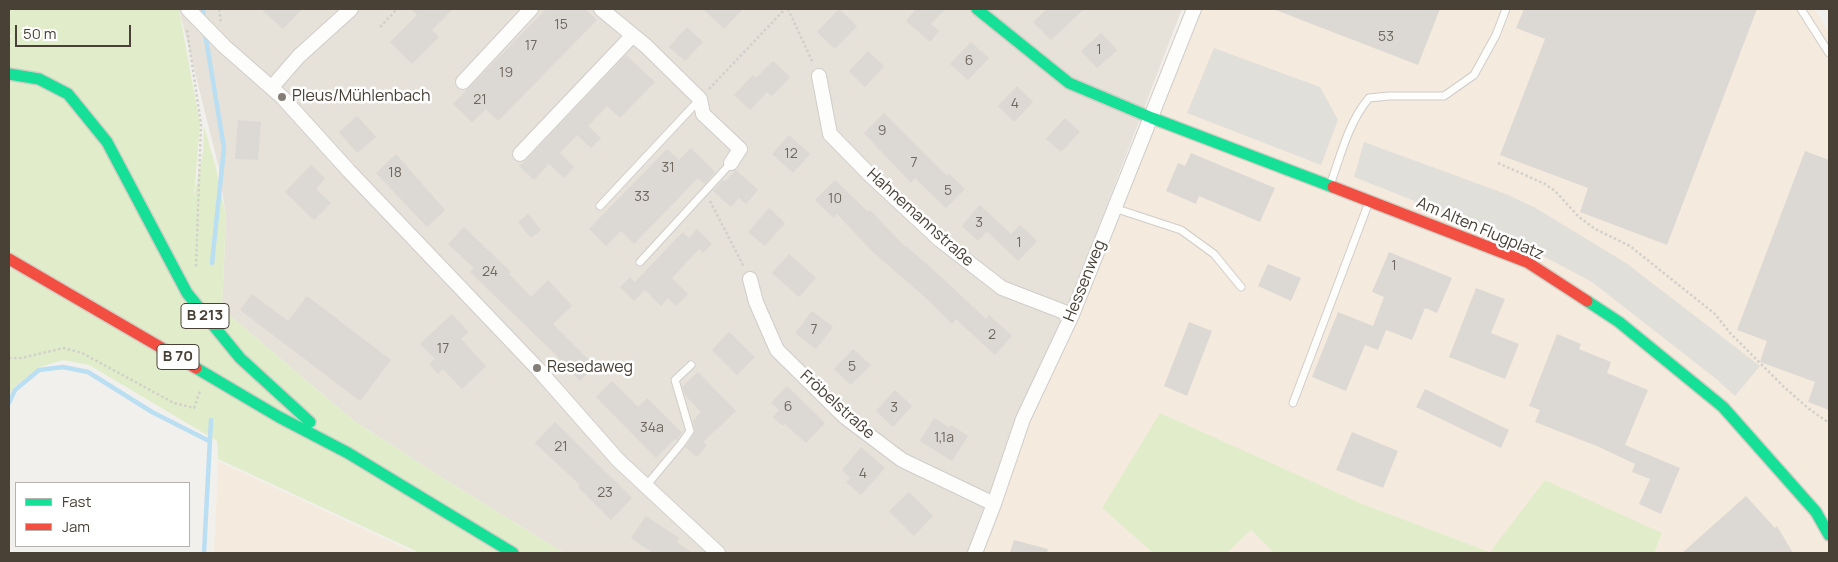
<!DOCTYPE html>
<meta charset="utf-8">
<style>
body{margin:0}
#map{position:relative;width:1838px;height:562px;overflow:hidden;background:#f2f0ec;font-family:Manrope,sans-serif}
canvas{display:block}
.frame{position:absolute;inset:0;border:10px solid #494136;pointer-events:none}
.legend{position:absolute;left:15px;top:482px;width:175px;height:65px;box-sizing:border-box;background:#fff;border:1px solid #b6b3af;margin:0;padding:6px 9px;list-style:none;font-size:15px;color:#494136}
.legend li{display:flex;align-items:center;gap:10px;height:25px}
.legend b{width:25px;border:1px solid #b6b3af}
.scale{position:absolute;left:15px;top:25px;width:116px;height:22px;box-sizing:border-box;border:2px solid #494136;border-top:0;padding-left:6px;font-size:15px;line-height:18px;white-space:nowrap;color:#494136;-webkit-text-stroke:4px #fff;paint-order:stroke}
</style>
<div id="map">
<canvas width="1838" height="562"></canvas>
<div class="frame"></div>
<ul class="legend">
<li><b style="height:6px;background:#16e098"></b>Fast</li>
<li><b style="height:6px;background:#f24e42"></b>Jam</li>
</ul>
<div class="scale">50 m</div>
</div>
<script>
const c = document.querySelector('canvas').getContext('2d');
c.lineJoin = 'round';
function paint(path, color) { c.fillStyle = color; c.fill(path, 'evenodd'); }
function trace(path, color, width, dash) { c.strokeStyle = color; c.lineWidth = width; c.lineCap = dash ? 'butt' : 'round'; c.setLineDash(dash || []); c.stroke(path); }
function write(font, color, halo, rows, align = 'center') {
  c.font = font + ' Manrope,sans-serif'; c.lineWidth = 5; c.setLineDash([]); c.textBaseline = 'middle'; c.strokeStyle = halo; c.fillStyle = color; for (const [text, x, y, turn = 0] of rows) {
    c.save(); c.translate(x, y); c.rotate((+turn || 0) * Math.PI / 180); c.textAlign = isNaN(turn) ? turn : align; if (halo) c.strokeText(text, 0, 0); c.fillText(text, 0, 0); c.restore();
  }
}
paint(new Path2D(`
 M179,9H1182L1097,231L969,553H564L449,482L354,421L222,309L226,217L219,168Z`), '#e6e1d9');
paint(new Path2D(`
 M1185,9H1814L1829,31V553H1654L1662,533L1490,552L1360,503L1102,508L1153,553H970L1099,232L1143,113Z
 M218,461L415,553H214Z
 M1251,530L1274,553H1227Z`), '#f5eade');
paint(new Path2D(`
 M9,9H179L200,124L194,197L203,151L204,126L216,168L226,217L222,309L354,421L449,482L564,553H420L218,459L217,441L89,365L63,360L40,367L13,388L9,396V39L13,35L41,45L13,35H9Z
 M1160,413L1360,503L1490,552L1545,480L1662,533L1654,553H1274L1251,530L1227,553H1153L1102,508Z`), '#e1edca');
paint(new Path2D(`
 M1214,48L1320,87L1338,120L1321,165L1187,113Z
 M1364,142L1506,194L1534,207L1626,263L1760,366L1735,396L1715,378L1592,282L1513,240L1354,177Z`), '#e1dfda');
trace(new Path2D(`
 M203,9L204,20
 M205,33L224,148L212,263
 M9,403L15,390L39,370L63,367L88,372L152,412L209,441
 M204,553L211,420`), '#badef2', 4.5);
paint(new Path2D(`
 M261,9H302L283,29Z
 M411,9H453L432,30L439,37L412,64L390,42L417,15Z
 M546,9H585L597,20L498,121L486,109L472,122L453,104Z
 M703,9H743L724,29Z
 M839,9L857,26L835,49L817,32Z
 M916,9H945L931,24L939,31L930,42L906,21Z
 M1047,9H1084L1051,40L1033,22Z
 M1273,9H1440L1418,65Z
 M1524,9H1757L1667,245L1580,212L1588,188L1500,155L1545,39L1516,28Z
 M687,27L703,42L685,61L669,47Z
 M1101,33L1117,50L1097,68L1081,51Z
 M971,42L989,58L968,80L950,64Z
 M868,51L884,66L865,87L849,71Z
 M626,55L655,82L620,118L607,106L588,126L601,138L591,148L577,135L560,153L574,167L564,178L549,164L534,180L519,166L526,160Z
 M773,61L790,77L772,96L767,92L750,110L734,95L753,75L756,78Z
 M1017,86L1033,102L1014,122L998,106Z
 M884,113L947,176L949,174L965,189L946,208L915,178L911,183L864,133Z
 M357,116L376,137L357,153L339,132Z
 M1065,118L1080,132L1061,152L1046,139Z
 M238,120L261,122L258,160L235,159Z
 M789,135L810,154L793,173L772,154Z
 M691,148L715,172L705,184L698,178L634,244L621,231L606,246L589,229L667,149L679,160Z
 M1805,151L1829,160V410L1808,402L1815,382L1760,362L1767,341L1737,330Z
 M1191,153L1275,188L1260,222L1199,196L1196,204L1166,191L1178,163L1185,166Z
 M396,154L445,210L427,227L376,173Z
 M311,165L325,178L316,189L331,203L314,220L285,192Z
 M736,170L758,190L746,204L739,198L731,207L713,191L723,180L725,181Z
 M835,180L868,212L870,210L905,247L906,246L941,277L986,319L989,315L1012,336L995,355L956,319L952,324L927,299L874,253L837,214L834,218L815,200Z
 M980,205L1011,234L1020,225L1037,241L1018,261L987,231L978,241L962,226Z
 M769,208L785,223L765,246L748,232Z
 M528,214L541,230L531,238L518,222Z
 M464,227L511,272L509,274L531,297L548,280L572,306L553,324L595,366L580,381L551,350L470,272L474,268L448,244Z
 M697,229L712,244L703,253L699,249L672,278L688,294L676,306L668,298L661,306L645,290L634,301L620,287L630,277L635,282L683,232L689,238Z
 M1389,252L1452,278L1437,313L1425,308L1412,340L1386,330L1378,350L1365,345L1346,391L1312,377L1338,312L1373,326L1384,297L1372,292Z
 M789,254L816,278L799,297L772,273Z
 M1268,264L1301,278L1291,301L1258,286Z
 M1476,288L1505,299L1491,333L1519,344L1505,379L1449,357Z
 M252,294L288,321L307,296L391,360L360,401L240,310Z
 M812,311L833,327L816,349L795,333Z
 M452,314L468,332L461,339L486,366L462,389L443,369L438,374L429,364L435,359L420,344Z
 M1189,322L1212,331L1187,396L1164,386Z
 M729,332L755,357L737,375L712,350Z
 M1557,334L1581,344L1579,349L1611,362L1607,373L1648,390L1625,445L1680,468L1661,514L1639,504L1650,479L1632,472L1635,464L1599,447L1535,422L1540,410L1529,406Z
 M853,349L871,365L851,385L834,369Z
 M698,372L736,411L703,442L707,445L697,457L685,447L695,432L693,421L701,412L685,395L682,387Z
 M612,381L638,407L647,398L681,432L684,429L677,440L675,439L656,458L596,397Z
 M787,386L825,423L806,443L785,424L783,426L773,417L779,410L771,403Z
 M1425,389L1509,430L1501,448L1416,407Z
 M895,390L912,406L893,427L876,411Z
 M934,418L950,428L951,425L968,436L952,461L920,441Z
 M555,422L632,498L611,520L578,487L580,485L535,443Z
 M1352,432L1398,451L1383,488L1336,470Z
 M861,447L885,468L861,495L846,482L850,478L842,470Z
 M909,492L933,516L914,536L889,511Z
 M1746,496L1775,528L1777,526L1793,553H1682Z
 M646,516L679,538L677,542L692,553H653L631,538Z
 M1014,540L1048,549L1047,553H1010Z`), '#dcd9d4');
const lane = new Path2D(`
 M1801,9L1829,53
 M1330,185C1341,155 1348,123 1369,98L1389,96H1444L1474,75L1496,35L1506,9
 M600,206L700,99
 M1114,208L1181,230L1214,254L1241,287
 M640,262L731,163
 M1293,403L1369,202
 M646,486L681,444L690,431L675,380L691,365`);
const street = new Path2D(`
 M188,9L224,46L282,97L349,171L537,368L618,460L718,553
 M601,9L646,46L700,99L703,114L740,149L731,163
 M819,76L830,134L869,174L940,240L1002,288L1072,315
 M463,82L531,9
 M272,87L299,56L351,9
 M520,154L633,35
 M750,279L756,302L777,350L845,417L902,460L994,504
 M975,553L994,504L1023,419L1072,315L1194,9`);
const fast = new Path2D(`
 M977,9L1069,83L1152,118L1333,187
 M9,74L39,79L68,94L107,142L187,293L240,358L310,422
 M1587,301L1619,322L1723,407L1816,512L1829,535
 M196,368L279,417L348,453L513,553`);
const jam = new Path2D(`
 M1333,187L1527,262L1587,301
 M9,259L196,368`);
trace(lane, '#d0cdc9', 9);
trace(street, '#d0cdc9', 16);
trace(fast, '#d2cdc2', 14);
trace(jam, '#d2cdc2', 14);
trace(new Path2D(`
 M219,9L221,22
 M788,9L813,63
 M380,27L397,9
 M187,30L201,124L196,267
 M709,89L785,9
 M1498,163L1545,184L1555,191L1579,217L1595,229L1630,246L1715,314L1730,333L1784,387L1808,408L1829,423
 M710,201L744,267
 M9,358H21L64,348L82,353L174,403L194,408L200,391`), '#d2d0ca', 2.5, [2.5, 2.5]);
trace(lane, '#fdfdfc', 7);
trace(street, '#fdfdfc', 14);
trace(fast, '#16e098', 11);
trace(jam, '#f24e42', 11);
for (const [x, y, r, color] of [
 [282,97,5,"#847e76"],
 [537,368,5,"#847e76"]
]) { const dot = new Path2D(); dot.arc(x, y, r, 0, 2 * Math.PI); c.fillStyle = color; c.fill(dot); trace(dot, '#fff', 2); }
write('14px', '#6e685e', null, [
 ["15",561,25],
 ["53",1386,37],
 ["17",531,46],
 ["1",1099,50],
 ["6",969,61],
 ["19",506,73],
 ["21",480,100],
 ["4",1015,104],
 ["9",882,131],
 ["12",791,154],
 ["7",914,163],
 ["31",668,168],
 ["18",395,173],
 ["5",948,191],
 ["33",642,197],
 ["10",835,199],
 ["3",979,223],
 ["1",1019,243],
 ["1",1394,266],
 ["24",490,272],
 ["7",814,330],
 ["2",992,335],
 ["17",443,349],
 ["5",852,367],
 ["6",788,407],
 ["3",894,408],
 ["34a",652,428],
 ["1,1a",944,438],
 ["21",561,447],
 ["4",863,474],
 ["23",605,493]
]);
for (const [x, y, w] of [
 [205,316,48],
 [178,357,42]
]) { const box = new Path2D(); box.roundRect(x - w / 2, y - 12.5, w, 25, 4); c.fillStyle = '#fff'; c.fill(box); trace(box, '#494136', 1); }
write('bold 15px', '#494136', null, [
 ["B 213",205,316],
 ["B 70",178,357]
]);
write('16px', '#494136', '#fff', [
 ["Pleus/Mühlenbach",292,97],
 ["Resedaweg",547,368]
], 'left');
write('16px', '#494136', '#fff', [
 ["Hahnemannstraße",920,218,42],
 ["Am Alten Flugplatz",1480,229,23],
 ["Hessenweg",1085,281,-68],
 ["Fröbelstraße",837,405,42]
]);
</script>
